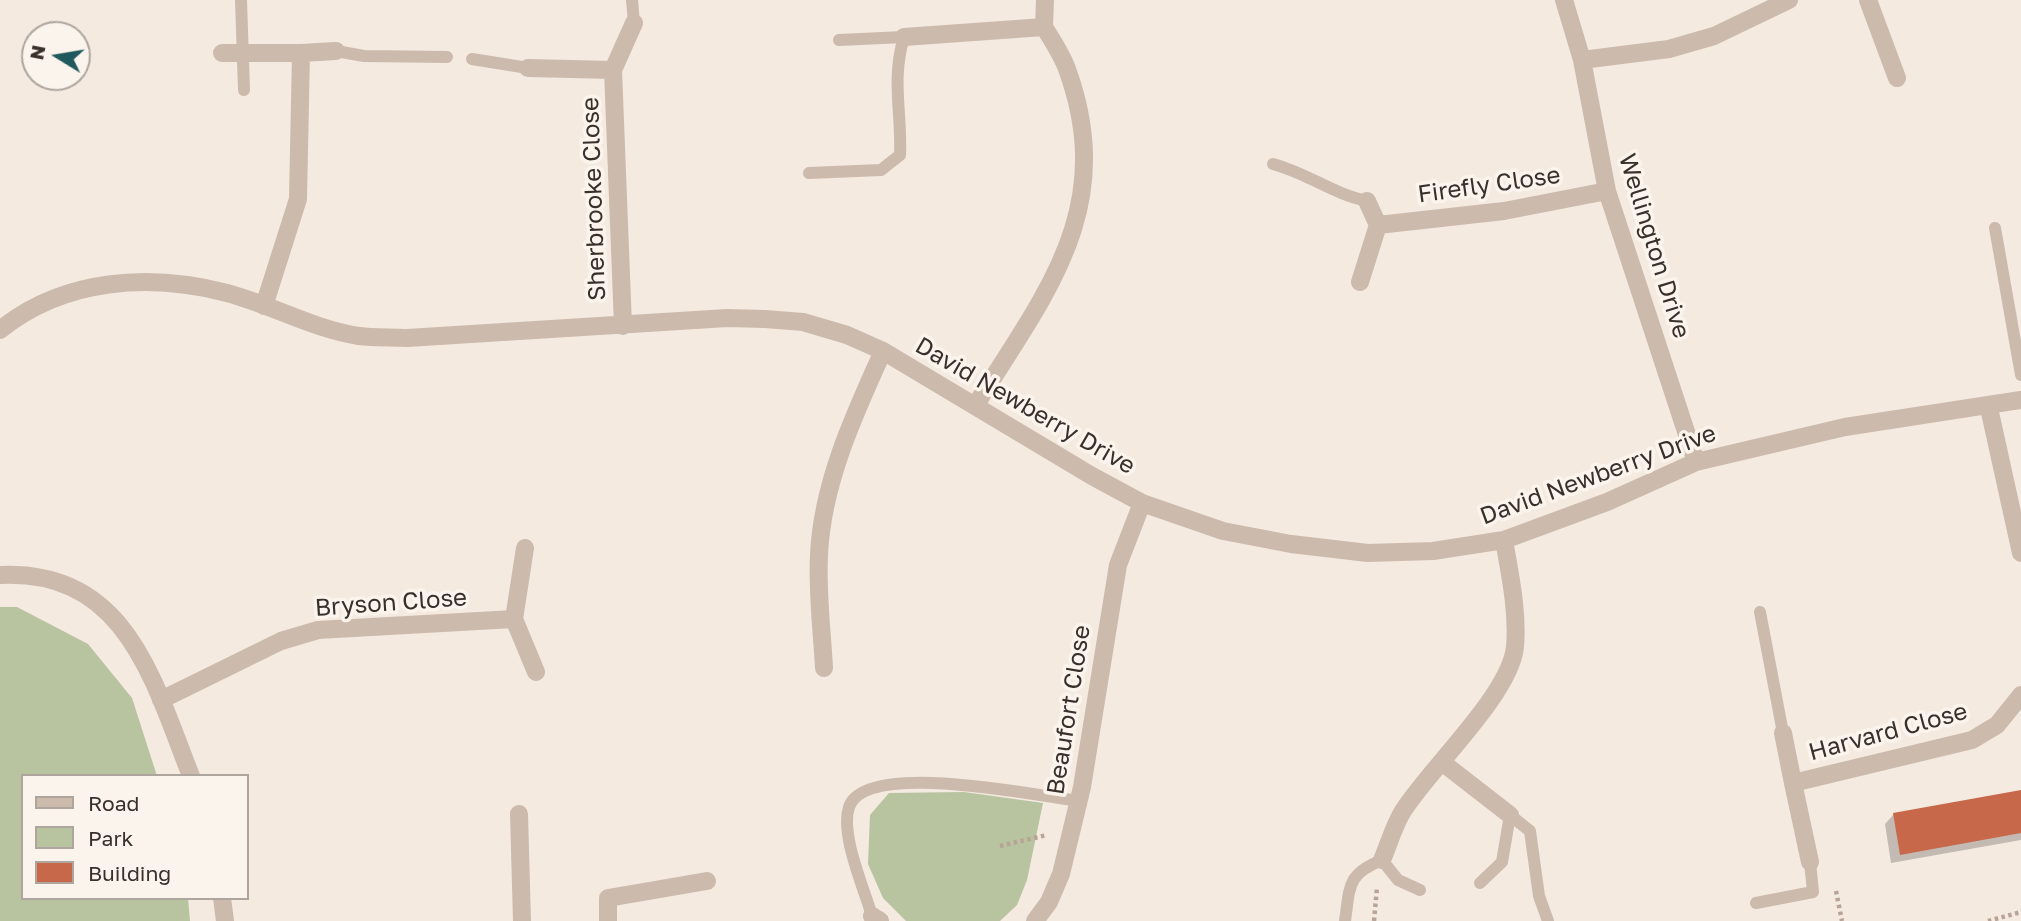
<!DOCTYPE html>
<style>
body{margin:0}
#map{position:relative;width:2021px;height:921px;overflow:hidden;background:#f4eae0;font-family:"Golos Text",sans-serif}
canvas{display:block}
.legend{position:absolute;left:21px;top:774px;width:228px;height:126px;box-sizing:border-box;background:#fbf4ed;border:2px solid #aea59f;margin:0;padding:9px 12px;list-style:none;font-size:21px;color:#3a2f2b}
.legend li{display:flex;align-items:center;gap:14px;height:35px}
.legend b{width:35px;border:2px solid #aea59f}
.north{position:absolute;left:21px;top:21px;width:70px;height:70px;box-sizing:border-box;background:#fbf4ed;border:2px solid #aea59f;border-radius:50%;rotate:281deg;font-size:19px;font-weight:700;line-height:28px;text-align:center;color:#3a2f2b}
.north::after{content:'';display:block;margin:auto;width:24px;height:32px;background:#1f595d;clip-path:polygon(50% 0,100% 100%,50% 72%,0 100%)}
</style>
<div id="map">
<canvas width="2021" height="921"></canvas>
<ul class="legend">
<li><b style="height:9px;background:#ccbaac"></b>Road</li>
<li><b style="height:19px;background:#b8c3a0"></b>Park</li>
<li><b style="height:19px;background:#c7684b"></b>Building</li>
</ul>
<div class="north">N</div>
</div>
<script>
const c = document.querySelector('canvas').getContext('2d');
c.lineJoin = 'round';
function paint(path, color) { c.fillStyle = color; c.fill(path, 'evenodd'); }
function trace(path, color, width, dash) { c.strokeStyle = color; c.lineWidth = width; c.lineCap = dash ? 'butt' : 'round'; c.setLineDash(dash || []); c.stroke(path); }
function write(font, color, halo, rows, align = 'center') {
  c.font = font + ' "Golos Text",sans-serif'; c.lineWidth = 7; c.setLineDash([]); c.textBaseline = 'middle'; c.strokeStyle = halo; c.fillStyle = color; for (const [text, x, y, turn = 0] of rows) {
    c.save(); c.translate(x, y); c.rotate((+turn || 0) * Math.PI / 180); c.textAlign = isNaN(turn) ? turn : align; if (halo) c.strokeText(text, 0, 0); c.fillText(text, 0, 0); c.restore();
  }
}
paint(new Path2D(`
 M0,607H17L88,644L132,698L157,776H23V898H188L190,921H0Z
 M964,792L1043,803L1027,880L1017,905L1000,921H906L883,898L868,864L870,815L889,793Z`), '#b8c3a0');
paint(new Path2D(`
 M2021,792V840L1891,863L1885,824L1893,815Z`), '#0003');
paint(new Path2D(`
 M2021,790V833L1900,855L1893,813Z`), '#c7684b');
trace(new Path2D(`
 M1000,846L1047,835
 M1836,891L1842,921
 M1374,921L1377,887
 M1988,921L2021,912`), '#b8a496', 4.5, [3.5, 3.5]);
trace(new Path2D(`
 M241,0L244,90
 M632,0L634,23
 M336,51L364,56L447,57
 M472,59L528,68
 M1273,164C1307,173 1333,194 1367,201
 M809,173L881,170L900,155C902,113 891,80 904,37L839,40
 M1995,228L2021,375
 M1760,612L1783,733
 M1480,883L1502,862L1510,815L1530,831L1539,896L1548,921
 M1756,903L1813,892L1810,862
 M872,916C864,888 840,835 849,807C865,759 1039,796 1079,801
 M1345,921C1350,886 1347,874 1382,860L1398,880L1420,890`), '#ccbaac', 12);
trace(new Path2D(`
 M1564,0L1582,60L1607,191L1696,462
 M1868,0L1897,78
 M1044,27L1045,0
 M904,37L1044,27C1052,40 1062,55 1067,69C1118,209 1045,294 975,406
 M222,53H301L298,199L264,306
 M301,53L336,51
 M1582,60L1669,49L1714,36L1789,0
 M528,68L613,70L623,326
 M613,70L634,23
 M1378,225L1504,211L1607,191
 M1360,282L1378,225L1367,201
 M0,330C64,278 150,273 227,293C272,305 313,329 359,336C374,338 391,337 407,338L727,318L765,319L803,322L847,335L883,351L1092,476L1142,503L1223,531L1291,544L1368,553L1433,551L1504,540L1607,502L1696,462L1845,427L2021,400
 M1989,408L2021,553
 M525,548L514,619L536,672
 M0,575C126,569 153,680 191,776
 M824,668C822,631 817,592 819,555C822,484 854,415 883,351
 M161,700L281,641L318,630L514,619
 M1783,733L1793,783
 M1443,763L1510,815
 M519,814L522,921
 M1382,860C1389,844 1394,825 1403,811C1429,769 1510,695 1515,647C1518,611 1510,575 1504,540
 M1810,862L1793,783L1972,740L1997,725L2021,695
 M222,898L225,921
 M872,916L880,921
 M608,921V898L707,881
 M1035,921L1049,902L1061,874L1082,787L1118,565L1142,503`), '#ccbaac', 18);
write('24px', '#3a2f2b', '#fbf4ed', [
 ["Firefly Close",1489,185,-8],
 ["Sherbrooke Close",594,199,-92],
 ["Wellington Drive",1654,246,73],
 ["David Newberry Drive",1025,406,30],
 ["David Newberry Drive",1598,475,-20],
 ["Bryson Close",391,603,-4],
 ["Beaufort Close",1069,710,-81],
 ["Harvard Close",1888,732,-15]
]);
</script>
